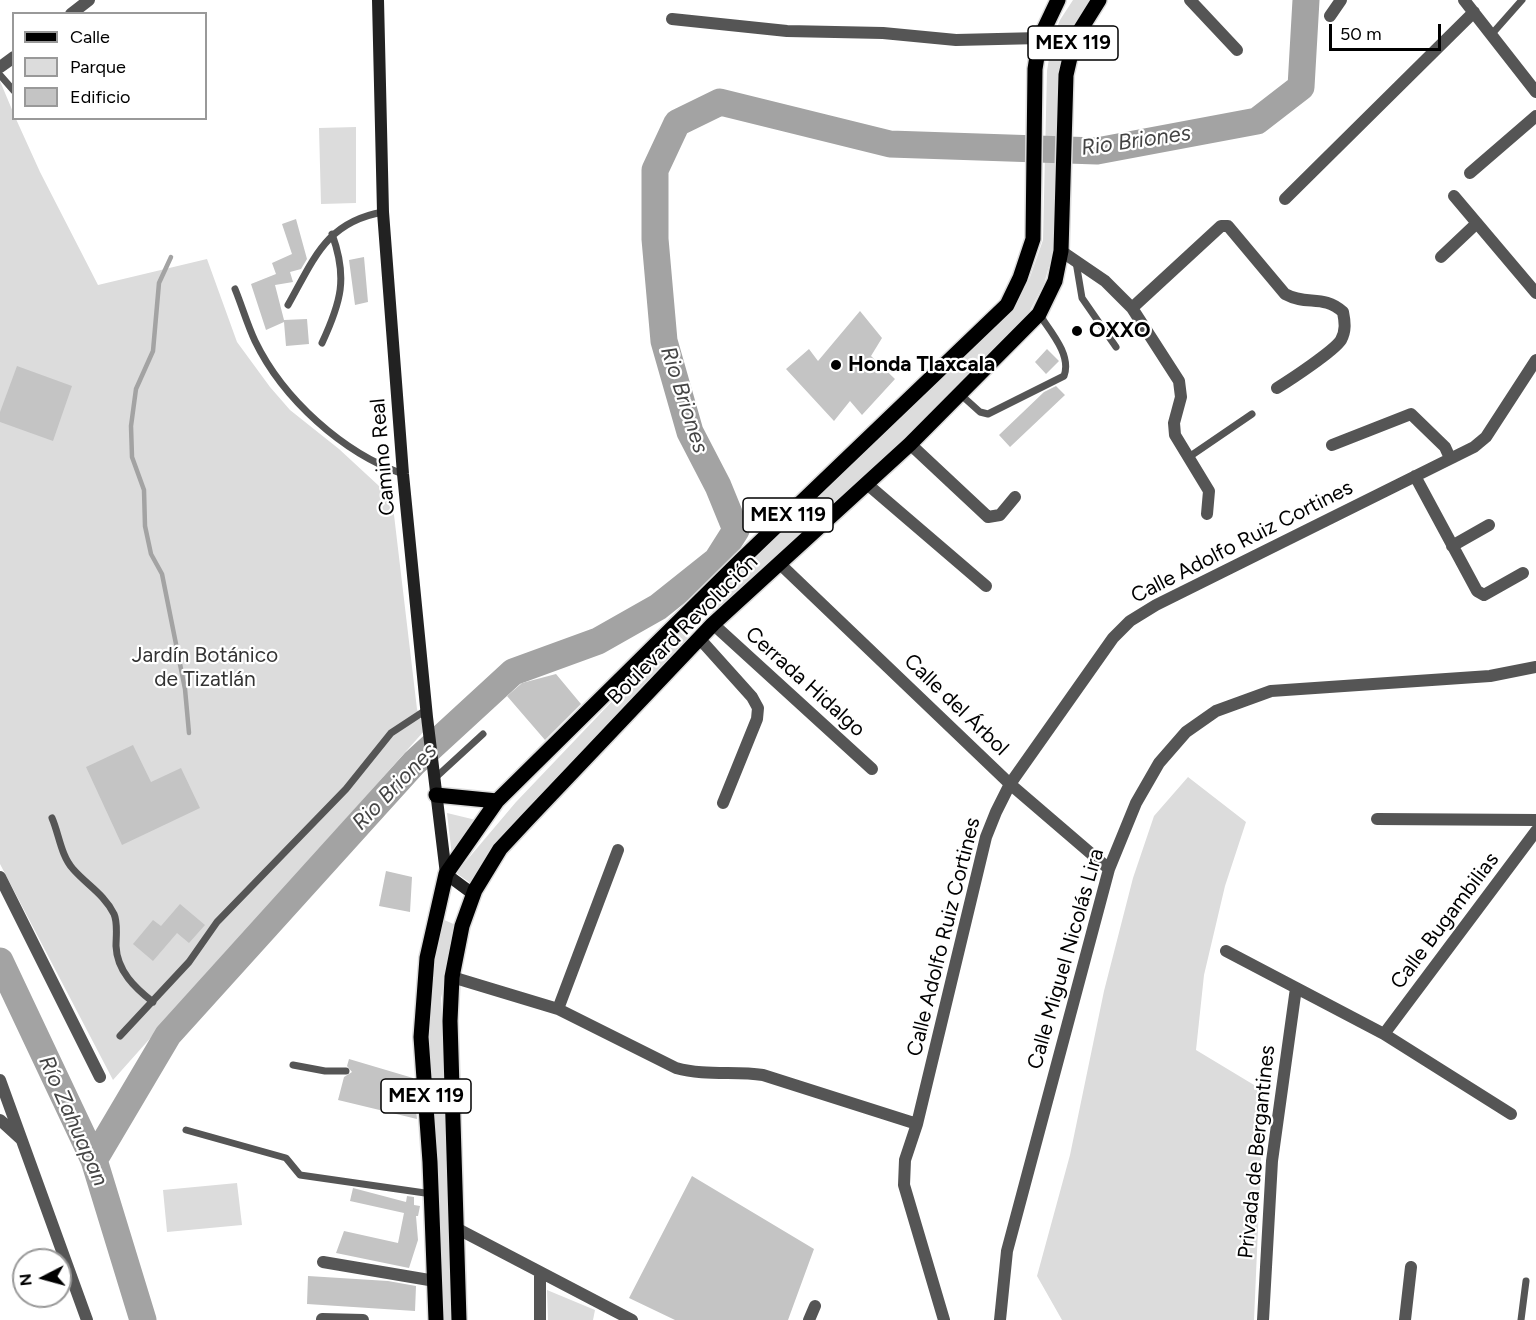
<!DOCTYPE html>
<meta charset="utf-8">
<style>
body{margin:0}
#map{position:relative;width:1536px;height:1320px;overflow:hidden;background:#fff;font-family:Figtree,sans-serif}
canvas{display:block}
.legend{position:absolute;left:12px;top:12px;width:195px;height:108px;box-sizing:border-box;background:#fff;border:2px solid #999;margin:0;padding:8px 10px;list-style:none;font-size:18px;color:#000}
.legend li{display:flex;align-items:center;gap:12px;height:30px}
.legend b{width:30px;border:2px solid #999}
.north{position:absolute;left:12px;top:1248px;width:60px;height:60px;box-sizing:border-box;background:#fff;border:2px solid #999;border-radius:50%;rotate:264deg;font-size:16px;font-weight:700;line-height:24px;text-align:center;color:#000}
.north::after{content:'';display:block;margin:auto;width:21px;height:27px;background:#000;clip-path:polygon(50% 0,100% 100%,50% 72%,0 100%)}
.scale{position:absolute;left:1329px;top:24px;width:112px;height:27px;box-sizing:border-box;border:3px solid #000;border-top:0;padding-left:8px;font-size:18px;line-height:21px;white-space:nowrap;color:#000;-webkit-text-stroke:4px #fff;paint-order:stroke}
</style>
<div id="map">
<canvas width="1536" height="1320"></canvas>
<ul class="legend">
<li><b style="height:8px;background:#000"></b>Calle</li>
<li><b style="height:16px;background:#dcdcdc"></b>Parque</li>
<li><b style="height:16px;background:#c4c4c4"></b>Edificio</li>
</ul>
<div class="north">N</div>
<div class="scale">50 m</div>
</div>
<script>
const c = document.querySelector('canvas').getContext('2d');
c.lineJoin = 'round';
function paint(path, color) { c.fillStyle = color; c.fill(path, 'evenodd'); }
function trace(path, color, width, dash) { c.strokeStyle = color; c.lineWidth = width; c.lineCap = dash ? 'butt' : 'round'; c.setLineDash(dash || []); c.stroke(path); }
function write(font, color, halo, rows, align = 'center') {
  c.font = font + ' Figtree,sans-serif'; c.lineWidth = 4.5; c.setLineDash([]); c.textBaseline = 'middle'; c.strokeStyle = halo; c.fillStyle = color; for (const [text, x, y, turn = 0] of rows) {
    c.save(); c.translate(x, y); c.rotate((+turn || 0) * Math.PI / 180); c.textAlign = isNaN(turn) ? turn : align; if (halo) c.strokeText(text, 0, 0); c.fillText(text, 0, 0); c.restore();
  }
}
paint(new Path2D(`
 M1073,0H1093L1072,37L1054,248L1044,284L1027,316L903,441L716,615L705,603L1014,308L1030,277L1043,240L1047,71L1052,40L1060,20Z
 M0,81L13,112L14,118L16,119L40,172L98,285L207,259L237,342L270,387L290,410L339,449L392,498L417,709L425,730L113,1080L0,864Z
 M356,127V203L321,204L319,128Z
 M679,631L692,641L473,885L456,873L516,802Z
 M1188,777L1246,822L1225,886L1204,975L1196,1050L1264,1091L1254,1320H1062L1037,1276L1070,1155L1104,991L1133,878L1154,816Z
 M447,813L476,820L452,856Z
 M442,919L458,926L441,998L456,1320H441L429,1047L431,967Z
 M237,1183L242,1225L167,1232L163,1190Z
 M547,1290L595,1310L593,1320H548Z`), '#dcdcdc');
trace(new Path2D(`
 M171,257L159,283L153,351L136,389L131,426L132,457L144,490L145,526L151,554L162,574L185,689L189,733`), '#a3a3a3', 4.5);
trace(new Path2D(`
 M0,961L94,1160L143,1320
 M94,1160L168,1035L414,763L513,672L598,641L658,607L717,560L736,530L718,486L690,432L664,341L655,239V170L677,123L720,102L890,144L1097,151L1257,121L1301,87L1306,0`), '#a3a3a3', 27);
paint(new Path2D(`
 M296,219L307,259L301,269L290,272L293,282L275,285L284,320L307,319L309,344L286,346L284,322L266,330L251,284L276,274L272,263L292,254L282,224Z
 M364,257L368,302L355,305L349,260Z
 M860,311L882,338L871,356L895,379L862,415L850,401L834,421L786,369L809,349L818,361Z
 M1047,349L1059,361L1046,374L1035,362Z
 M17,366L72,386L53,441L0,422V412Z
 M1056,386L1065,395L1010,447L999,435L1044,392Z
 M556,674L581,704L545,740L507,696L522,683Z
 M133,745L151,782L181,768L200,808L122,845L86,767Z
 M386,871L412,877L410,912L379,906Z
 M180,904L205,925L189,943L177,933L153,961L133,944L153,920L161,926Z
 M349,1059L413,1078L417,1119L338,1100L344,1077L352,1072L347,1066Z
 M692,1176L814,1249L788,1320H675L629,1298Z
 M353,1188L406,1202L407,1196L414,1197V1205L420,1206L418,1216H416L418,1240L409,1268L336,1253L344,1231L398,1243L404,1213L350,1201Z
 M308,1276L388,1281L416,1286L415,1311L307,1304Z`), '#c4c4c4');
const primary = new Path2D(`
 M436,795L497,801
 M436,1320L430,1162L421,1037L427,958L446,874L497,801L740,561L1007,305L1020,278L1033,239L1035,69L1040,38L1058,0
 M459,1320L450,1021L452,977L462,926L475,890L500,849L528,819L713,624L910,444L1039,314L1055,281L1061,251L1066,75L1074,40L1099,0`);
trace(primary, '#dbdbdb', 18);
trace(new Path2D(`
 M1491,35L1522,0
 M0,75L14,91
 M1076,262L1082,298L1116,347
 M235,289C242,306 247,324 255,341C283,399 343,453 403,474
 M288,305C314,259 326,222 383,212
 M322,343C341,302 348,278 332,234
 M960,394L980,412L988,414L1064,376C1072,355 1050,331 1039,314
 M1189,457L1252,414
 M434,779L483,734
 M52,818C59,834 61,856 73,869C87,885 104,894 114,914C118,923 116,936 116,946C117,971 135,988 153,1002
 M120,1036L189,962L217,922L346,789L391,733L426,710
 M293,1065L325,1071H346
 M186,1130L286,1158L300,1175L432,1194
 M1521,1320L1526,1281`), '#555', 7);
trace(new Path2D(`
 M1190,0L1237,50
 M1464,0L1536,92
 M71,14L89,0
 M1330,16L1341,0
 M672,19L787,31L883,33L956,40L1040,38
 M0,67L14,57
 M1470,173L1536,116
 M1454,196L1536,293
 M1285,199L1474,12
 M1061,251L1105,281L1132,308L1179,381L1181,397L1174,423L1175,435L1209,491L1207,514
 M1441,257L1477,223
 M1132,308L1221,226H1228L1285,294C1307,306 1323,294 1343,312C1345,322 1346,331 1341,340C1334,351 1290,380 1277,388
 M910,444L988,517L1000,515L1015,497
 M1332,445L1411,414L1445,447L1450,458
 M1415,476L1477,591L1484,595L1523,573
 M867,484L986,586
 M1452,546L1489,525
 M780,564L1010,784L1109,869
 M713,624L872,769
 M699,638L752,697L758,708L757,719L723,803
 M1377,819L1536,820
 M0,877L100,1077
 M1226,951L1384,1034L1511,1114
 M452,977L558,1009L676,1068C705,1076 734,1071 763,1075L917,1124
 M558,1009L618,850
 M1384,1034L1536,831
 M0,1080L87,1320
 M0,1120L21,1139
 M456,1228L632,1320
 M323,1262L435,1281
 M540,1273V1320
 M322,1319L363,1320
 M809,1320L815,1306
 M944,1320L904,1185L905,1160L917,1124L986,837L996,812L1010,784L1113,638L1130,621L1156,605L1474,447L1486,437L1536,360
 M1000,1320L1007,1251L1109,869L1136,803L1159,763L1186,732L1216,711L1271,691L1490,676L1536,667
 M1263,1320L1272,1161L1296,988
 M1405,1320L1411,1267`), '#555', 12);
trace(new Path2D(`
 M378,0L383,212L403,474L427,717L446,874L473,894`), '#222', 12);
trace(primary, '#000', 15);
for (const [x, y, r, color] of [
 [1077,331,6,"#000"],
 [836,365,6,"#000"]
]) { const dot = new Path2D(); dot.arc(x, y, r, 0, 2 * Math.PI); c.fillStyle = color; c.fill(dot); trace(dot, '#fff', 2); }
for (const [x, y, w] of [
 [1073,43,90],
 [788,515,90],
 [426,1096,90]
]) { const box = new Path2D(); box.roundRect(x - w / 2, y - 17, w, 34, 4.5); c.fillStyle = '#fff'; c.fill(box); trace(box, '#000', 1.5); }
write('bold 20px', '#000', null, [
 ["MEX 119",1073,43],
 ["MEX 119",788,515],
 ["MEX 119",426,1096]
]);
write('bold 21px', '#000', '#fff', [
 ["OXXO",1089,331],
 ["Honda Tlaxcala",848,365]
], 'left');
write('21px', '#000', '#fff', [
 ["Camino Real",383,457,-95],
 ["Calle Adolfo Ruiz Cortines",1242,542,-27],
 ["Boulevard Revolución",683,630,-45],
 ["Cerrada Hidalgo",805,682,42],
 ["Calle del Árbol",956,705,44],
 ["Calle Bugambilias",1445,921,-53],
 ["Calle Adolfo Ruiz Cortines",944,937,-76],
 ["Calle Miguel Nicolás Lira",1066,959,-74],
 ["Privada de Bergantines",1257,1152,-84]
]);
write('21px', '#333', '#fff', [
 ["Jardín Botánico",205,656],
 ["de Tizatlán",205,680]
]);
write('italic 22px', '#444', '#fff', [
 ["Rio Briones",1136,141,-8],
 ["Rio Briones",684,400,72],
 ["Rio Briones",395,787,-46],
 ["Río Zahuapan",73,1121,66]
]);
</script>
